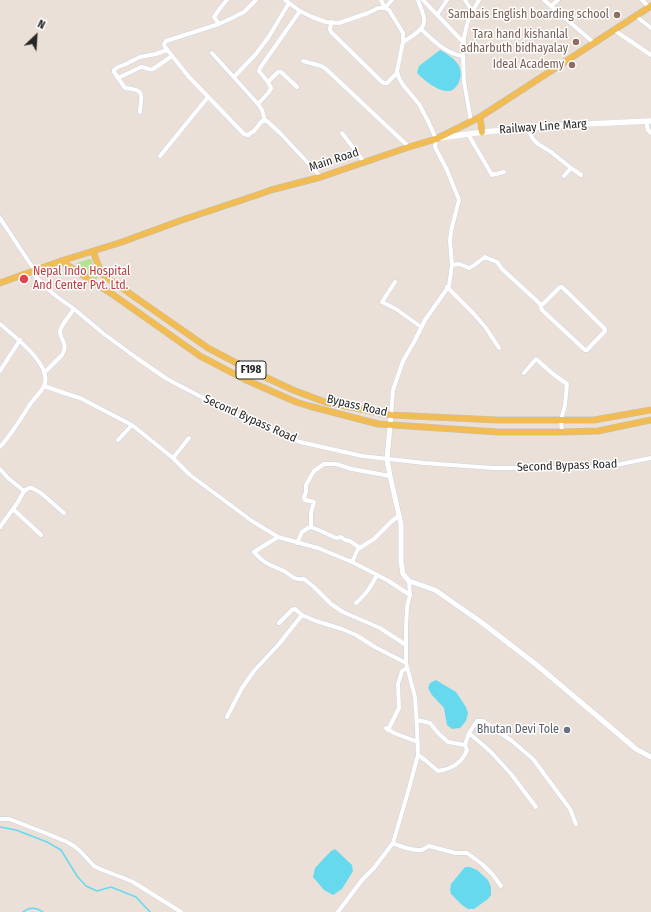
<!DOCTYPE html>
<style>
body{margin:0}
#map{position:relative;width:651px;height:912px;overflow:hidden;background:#eae0d7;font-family:"Fira Sans Condensed",sans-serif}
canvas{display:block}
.north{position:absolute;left:16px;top:16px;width:40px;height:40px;-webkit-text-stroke:3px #fff;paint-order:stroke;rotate:25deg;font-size:11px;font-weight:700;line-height:16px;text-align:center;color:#262626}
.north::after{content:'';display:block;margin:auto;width:14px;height:18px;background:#262626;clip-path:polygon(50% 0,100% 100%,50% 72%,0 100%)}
</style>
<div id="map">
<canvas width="651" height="912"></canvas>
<div class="north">N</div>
</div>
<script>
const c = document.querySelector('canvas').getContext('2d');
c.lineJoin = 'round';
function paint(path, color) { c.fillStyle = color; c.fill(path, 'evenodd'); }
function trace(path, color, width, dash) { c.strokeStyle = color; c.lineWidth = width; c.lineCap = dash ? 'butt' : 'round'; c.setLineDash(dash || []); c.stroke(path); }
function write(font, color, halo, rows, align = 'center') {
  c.font = font + ' "Fira Sans Condensed",sans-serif'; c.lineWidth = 3; c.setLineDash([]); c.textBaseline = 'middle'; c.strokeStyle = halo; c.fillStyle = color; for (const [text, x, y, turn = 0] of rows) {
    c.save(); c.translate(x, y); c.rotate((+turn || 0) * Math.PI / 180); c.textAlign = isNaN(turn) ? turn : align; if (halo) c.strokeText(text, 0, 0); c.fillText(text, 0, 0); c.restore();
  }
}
paint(new Path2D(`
 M89,259L92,260C92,267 95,270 98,276L97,279H93L76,267L77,263Z`), '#b6e292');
paint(new Path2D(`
 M440,50C453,57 467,67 458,84C456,87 453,91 449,91C438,92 424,80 417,73L419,66Z
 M436,680L456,692L466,707L468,713L466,721L460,728L452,729L447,725L444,708L432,695L428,688L430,683Z
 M335,849L352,865L353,871L342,889L333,895L324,890L313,877L315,868L331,851Z
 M465,867H470L477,870L488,880L491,887V895L488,899L474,909H468L462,905L451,894L450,890L451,884Z`), '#67d9ef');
trace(new Path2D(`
 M0,827L16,830L47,842L61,850L77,876L86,886L97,891L111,887L136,897L150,912
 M23,912C29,907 36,907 43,912`), '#67d9ef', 1.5);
const minor = new Path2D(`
 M256,0L244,12L232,18L219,24L166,41L164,44L165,47L189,77L244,134L248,135L254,131L262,121H267L281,134L321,177
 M285,0L300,11L312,17L326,22L339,23L368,13L378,8H385L389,10L403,33V42L397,71L399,78L403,85L419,104L429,123L436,139L435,147L447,170L459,200L451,231L450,241L452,265L449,286L425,320L414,342L403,361L393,390L391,415
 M381,0L385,8L392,0
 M423,0L464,43
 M465,0L472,11
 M544,0L594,43
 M642,0L649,7
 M551,6L558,0
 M437,15L447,0
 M636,16L651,28
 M331,22L330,29L331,32L381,81L384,83H387L397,73
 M219,24L214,17L221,7L227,0
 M421,29C433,40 446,54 463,56
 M614,30L651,55
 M403,42C409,38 424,30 424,22C425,15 420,7 418,0
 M212,53L258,104L262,110L265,121
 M303,61L321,66L326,69L409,147
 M234,77L255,55L268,38L289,3
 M118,78L141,67C145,66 148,71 153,69L172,56
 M268,82L278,72H281L297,87
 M258,104L269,92L271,88L268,82L259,71L260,68L300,11
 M140,112C140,108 141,105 141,101C143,89 134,89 125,88L114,72V70L118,67L126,64L140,57L156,54L167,50
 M471,121L464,82L463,56L464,37L469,17L479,0
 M646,121L648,130L651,133
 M527,128L533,139L538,144L551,152L571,168L581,175
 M342,133L364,162
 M468,134L492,175L504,172
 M160,156L208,97
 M564,176L571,168
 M0,218L35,271
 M452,265L459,264L469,268L473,266L485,257L497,262L502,269L538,302L540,304H543L560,287H562L605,329V331L587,350H585L542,310L540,304
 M32,272L44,286L56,296L74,309L104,334L138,359L167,379L232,413L260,426L300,442L362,456L424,463L493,468H530L588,467L611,466L651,458
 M395,282L382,302L396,309L421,327
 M447,287L474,314L486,328L499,348
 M0,324C13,335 54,366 44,386C40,394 33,399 29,406C20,420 11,435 0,447
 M0,371L20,340
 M44,373L62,355C69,343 60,341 60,331C61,325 71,314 74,309
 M524,373L536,359L553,374L567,384L565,405L561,420L562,432
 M44,386L64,393L80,398L132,425L173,458L190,475L252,521L278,537L318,548L352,562L387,580L410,595
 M118,440L132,425
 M173,458L189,438
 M0,469L8,478L24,491
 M13,509L41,535
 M0,527L18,502L24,491L29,488H32L41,493L64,513
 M311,527V513L314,502L305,500L304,497L306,492V485L311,476L314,471L324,464H336L352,469L390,476
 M278,537L254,552C264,564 271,565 284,571C293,576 292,580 304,579L314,587L331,604L343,612L380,628L406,645
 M297,543L302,532L308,528L311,527L321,531L336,538L341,537L345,540L350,541L360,548
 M352,562L358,549L374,539L392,521L399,516
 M356,603C367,593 370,588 377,575
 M279,623L292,610L295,609L302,615L316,621L342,629L356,635L375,647L406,663
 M227,717L242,688L254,671L279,644L302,615
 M417,720L430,723L439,734L448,742L465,745
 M386,728L394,733L418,742
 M388,730L399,708L398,684L402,671L407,668
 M469,733L491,752L511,774L536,807
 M418,755L425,760L438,771C452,769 462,763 467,750L465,745L469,733L477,721H483L512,741L533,759L570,809L576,824
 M0,819H9L48,834L67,842L74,846L80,851L94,866L100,869L126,879L133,882L181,912
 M393,843C398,846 415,851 421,850C424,850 426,848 429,846L455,853H467L482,864L493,875L501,886
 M338,912L362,880L374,868L393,843L408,792L418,755L417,727L415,697L406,663V628L407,607L410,595L409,581`);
const tertiary = new Path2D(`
 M391,415L387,459L390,476L401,524V561L403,574L409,581L435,590L481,622L538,666L636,749L651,757`);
const secondary = new Path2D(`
 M440,138C510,127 580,124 651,121`);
const primary = new Path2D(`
 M480,117L482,132
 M93,251L101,273L106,277L208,348L225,357L248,369L293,390L325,402L391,415L497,420H594L651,410
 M61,261L112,294L200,356L244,379L271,391L296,402L309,406L378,424L498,432H562L598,431L651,420
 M0,283L61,261L122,242L182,220L257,195L271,190L321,177L409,147L436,139L480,117L651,6`);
trace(minor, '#ccd2e0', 5);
trace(tertiary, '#ccd2e0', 6);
trace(secondary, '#ccd2e0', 6);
trace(primary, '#c2c2c2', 7);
trace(minor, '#fff', 4);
trace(tertiary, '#fff', 5);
trace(secondary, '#fff', 5.5);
trace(primary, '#f1bc54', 6);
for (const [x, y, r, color] of [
 [617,15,4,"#8d6e63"],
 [576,42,4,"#8d6e63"],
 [572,65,4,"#8d6e63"],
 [24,279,5,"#e0444e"],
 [567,730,4,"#6b7280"]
]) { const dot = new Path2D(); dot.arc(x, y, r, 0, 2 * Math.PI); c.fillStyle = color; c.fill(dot); trace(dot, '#fff', 1.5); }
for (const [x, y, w] of [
 [251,370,30]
]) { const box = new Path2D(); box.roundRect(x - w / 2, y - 9, w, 18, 3); c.fillStyle = '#fff'; c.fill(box); trace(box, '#262626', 1); }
write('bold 11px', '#262626', null, [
 ["F198",251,370]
]);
write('12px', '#785e54', '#fff', [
 ["Sambais English boarding school",609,15],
 ["Tara hand kishanlal",568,35],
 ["adharbuth bidhayalay",568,49],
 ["Ideal Academy",564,65]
], 'right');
write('12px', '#262626', '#fff', [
 ["Railway Line Marg",543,127,-4],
 ["Main Road",334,160,-18],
 ["Bypass Road",357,406,13],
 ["Second Bypass Road",250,419,24],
 ["Second Bypass Road",567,466,-2]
]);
write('12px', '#be3a42', '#fff', [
 ["Nepal Indo Hospital",33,272],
 ["And Center Pvt. Ltd.",33,286]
], 'left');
write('12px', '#5b616d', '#fff', [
 ["Bhutan Devi Tole",559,730]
], 'right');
</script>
